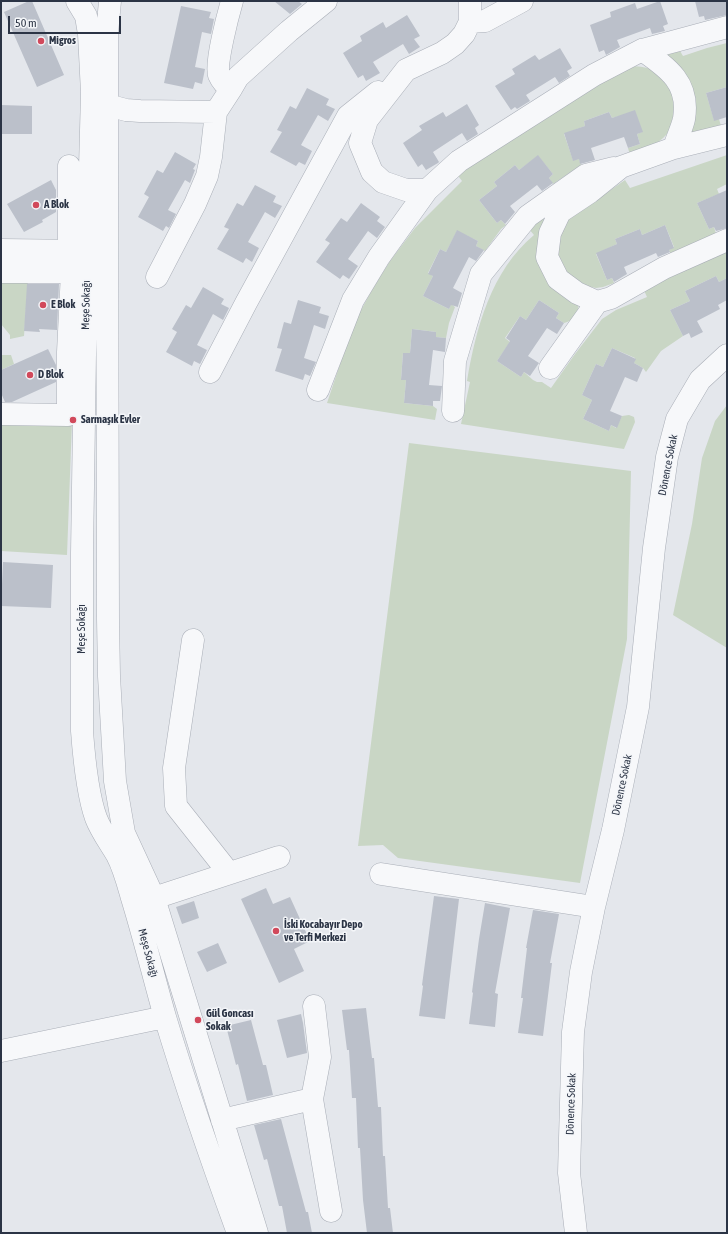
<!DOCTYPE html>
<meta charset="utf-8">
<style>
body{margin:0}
#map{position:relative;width:728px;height:1234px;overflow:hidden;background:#e4e7ec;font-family:"Asap Condensed",sans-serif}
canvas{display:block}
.frame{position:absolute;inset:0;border:2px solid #2b3445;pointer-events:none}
.scale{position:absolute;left:8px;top:16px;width:113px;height:18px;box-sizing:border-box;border:2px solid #2b3445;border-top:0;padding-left:5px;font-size:12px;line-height:14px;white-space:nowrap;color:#2b3445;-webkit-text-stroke:3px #f4f6f9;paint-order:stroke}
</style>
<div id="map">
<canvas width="728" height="1234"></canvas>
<div class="frame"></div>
<div class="scale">50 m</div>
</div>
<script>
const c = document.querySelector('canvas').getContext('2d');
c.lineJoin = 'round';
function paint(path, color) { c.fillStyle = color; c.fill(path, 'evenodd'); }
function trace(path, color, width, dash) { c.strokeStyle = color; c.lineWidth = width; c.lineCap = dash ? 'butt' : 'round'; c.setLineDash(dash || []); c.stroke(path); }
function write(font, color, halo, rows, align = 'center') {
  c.font = font + ' "Asap Condensed",sans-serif'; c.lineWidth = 3; c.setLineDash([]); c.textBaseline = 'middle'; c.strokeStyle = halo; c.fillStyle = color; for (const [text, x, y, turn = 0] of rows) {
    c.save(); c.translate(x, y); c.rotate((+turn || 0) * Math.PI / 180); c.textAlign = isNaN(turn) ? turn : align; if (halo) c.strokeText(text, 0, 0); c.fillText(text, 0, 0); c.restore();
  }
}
paint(new Path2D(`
 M727,43V87L706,93L714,120L719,119L721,126L699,133H689L661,52L677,46L683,56L707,48Z
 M629,66C646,66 658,69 668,84C670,88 673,91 674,95C674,99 674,103 674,107C674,116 672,126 667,134C658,145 643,150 630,155L628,148L640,144L637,134L642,132L635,112L612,118L609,112L584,121L585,126L564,134L573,160L579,159L581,165L553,184L549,178L553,174L538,156L519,170L515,165L494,182L497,186L479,200L497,223L501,220L506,225L501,229L485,251L476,246L478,241L457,231L446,252L440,249L428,273L433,276L423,296L449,309L451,304L455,307L449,323L446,338L436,337V332L412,329L410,353H403L401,379L406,380L404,403L433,406L437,409L435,420L327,403L353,325L373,288L390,261L415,228L462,181L456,173Z
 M727,155V184L717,189L719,194L697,203L709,229L714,227L716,234L671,255L669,250L674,247L665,225L642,235L640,229L615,239L617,244L596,254L607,280L612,278L614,283L603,287L596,288L587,286L569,277L557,255L559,239L564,224L570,218L625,180L630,188Z
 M580,185L542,238L578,304C580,313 573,321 564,323L556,318L559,313L539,300L526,320L520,316L505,338L510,342L497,361L521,377L524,372L533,380L537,382H542L551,388L575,354L602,319L616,310L647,297L642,286L727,249V278L719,282L716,276L685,291L690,301L670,310L683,336L661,351L646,372L643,368L634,363L635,358L612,348L603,367L596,364L582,395L592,400L583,419L609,431L611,425L616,428L622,416L629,415L634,417L635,422L624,449L461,424L470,382L467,381C476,328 491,271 534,235L528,228Z
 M1,280L28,281L24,336L10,339V335L1,324Z
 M1,355H11L14,364L1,370Z
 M727,405V648L673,615L692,524L702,458L715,421Z
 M1,420L72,421L67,555L1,551Z
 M409,443L631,471L627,639L580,883L398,858L383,845L358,846Z`), '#c9d6c5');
paint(new Path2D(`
 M29,1H32L64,75L37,87L4,12Z
 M274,1H298L302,4L290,14Z
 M660,1L668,24L663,26L665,31L652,34L650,28L617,40L620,47L606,55L604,50L599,52L590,25L611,17L610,12L635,3L637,9Z
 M695,1H727V15L705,20L704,16L699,17Z
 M181,6L211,12L209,18L214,19L211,34L202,32L195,67L205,69L202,84L195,82L193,89L164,83Z
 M407,15L420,36L414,39L420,47L409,54L403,44L373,62L380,73L366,81L363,75L358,78L343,53L362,41L360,36L383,22L386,28Z
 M560,48L572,68L567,71L570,76L559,83L555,77L526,95L530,101L517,109L515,107L511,110L495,86L515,74L512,69L535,55L539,60Z
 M727,87V117L714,121L706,93Z
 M307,88L329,99L326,105L335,109L328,121L318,115L301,145L312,151L305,165L299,162L296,166L270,152L282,132L277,130L290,106L296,109Z
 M467,104L479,125L475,128L478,134L467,141L462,133L433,152L439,162L438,163L426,170L422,164L418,167L403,143L422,130L419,126L443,112L446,117Z
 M1,105L32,106V134H1Z
 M635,110L643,132L637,134L640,144L628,148L624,137L591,148L595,160L580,164L579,159L573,161L564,133L585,126L584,121L609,112L612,118Z
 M175,152L196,164L193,169L195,170L190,183L185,180L168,210L176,214L169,228L166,226L163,231L138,217L149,197L144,194L157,170L163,173Z
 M538,155L553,174L549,178L553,183L542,191L537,185L510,206L515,212L505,224L501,220L497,223L479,200L497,186L494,182L515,165L519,170Z
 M51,180L56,190V212L42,220L43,222L24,232L7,204Z
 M255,185L276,196L273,202L282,206L275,218L265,212L248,242L259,248L252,262L246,258L243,263L217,249L229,229L224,227L237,203L243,206Z
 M727,190V228L716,231L714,227L709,229L697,203Z
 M361,203L380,217L377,221L385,227L377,238L368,231L348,259L358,266L349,279L343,275L340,279L316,262L330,243L325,240L341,218L347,222Z
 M665,225L674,248L669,250L670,252L658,257L656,253L624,267L627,274L614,282L612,278L607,280L596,253L617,244L615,239L640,229L642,235Z
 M457,230L478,241L476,246L484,250L476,261L469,257L453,288L462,293L458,306V307L451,305L449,309L423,296L433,276L428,274L440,249L446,252Z
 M716,276L719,282L727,278V300L718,305L720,309L697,321L703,332L691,338L689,333L683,336L670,310L690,301L685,291Z
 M27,284H59L57,330L39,329L40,332L24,331Z
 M203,287L224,299L221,304L229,308L223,320L213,314L197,345L207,350L200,364L194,361L192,366L166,352L177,332L172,329L186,305L191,308Z
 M298,300L321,307L319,313L329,316L325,329L314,325L304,358L316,362L310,376L305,374L303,380L275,371L282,349L277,348L284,322L291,324Z
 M539,300L559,313L556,318L564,323L557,334L547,328L528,356L539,363L530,376L524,372L521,377L497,361L510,341L506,338L520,316L526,320Z
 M412,329L436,332V337L446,338L445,352L433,350L429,385L442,386L440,401H433V406L404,403L406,380H401L403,353H410Z
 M612,348L636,359L634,363L643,368L637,382L625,377L610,411L622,416L617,428L611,425L609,431L583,419L592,400L582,395L596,364L603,367Z
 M48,349L56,365V382L12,402H5L1,393V370Z
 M3,562L53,565L51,608L1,606Z
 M266,888L273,904L290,897L310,941L294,949L304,971L279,983L241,899Z
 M434,896L459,899L445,1019L419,1016L423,986L422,985Z
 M194,901L199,918L182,924L176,907Z
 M485,903L510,908L495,993L498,994L495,1027L469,1024L473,993L472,992L479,939Z
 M533,910L559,914L550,963H552L543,1036L518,1033L523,998H521L527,948H526Z
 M218,943L227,963L207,972L197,952Z
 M366,1008L372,1058H374L378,1107H381L383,1156H385L388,1208H390L393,1233H367L363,1200L360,1148H358L356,1098H352L349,1050H347L342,1010Z
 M301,1014L303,1023L307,1053L287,1058L277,1020Z
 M251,1020L263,1065H266L273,1095L247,1101L238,1064L236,1065L226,1026Z
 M281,1119L306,1212H308L312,1233H287L282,1206H279L267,1159L264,1160L254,1125Z`), '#bbc0ca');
const minor = new Path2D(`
 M77,1L86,16L89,34L92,93L85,354L82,554V731C84,758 87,793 96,818C101,831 110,843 117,855C124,868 128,884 132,898C144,937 154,978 165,1017C187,1090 212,1162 238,1233
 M110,1L107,34V146L108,619L109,676L115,781L124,833L154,898L257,1233
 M470,1V22L464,34L455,44L442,53L406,70L367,120L360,143L372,172L383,182L406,190H427L459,161L594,75L642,50C668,68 690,83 684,119C682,128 677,138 674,148L621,167L590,192L560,212L550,233L547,257L558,279L577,293L597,302L611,298L664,268L727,240
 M470,22L485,21L522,1
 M642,50L727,27
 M231,89C226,85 222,82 219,75C215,64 228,15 232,1
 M107,105L126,110L140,111L216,112
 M674,148L727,135
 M1,250L87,251
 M69,251V166
 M1,272H72L68,352V415L1,414
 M157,277L195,204L207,176L211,157L216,112L231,89L238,77L289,31L326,1
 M550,368L597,302
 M210,372L246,303L348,116L378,92
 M318,390L353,300L379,257L427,190
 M453,411L455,361L481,274L528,216L586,175L614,168
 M193,640L174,768L176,806L229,873
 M381,874L594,907
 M154,898L279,857
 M1,1051L165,1017
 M312,1099L320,1057L314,1006
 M222,1120L312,1099L331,1211
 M576,1233L569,1173L573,1032L581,972L594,907L613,830L638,707L654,548L667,457L677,419L700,380L727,355`);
trace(minor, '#a9aeb7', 23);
trace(minor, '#f7f8fa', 22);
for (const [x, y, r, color] of [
 [41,41,4,"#d1495b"],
 [36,205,4,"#d1495b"],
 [43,305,4,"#d1495b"],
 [30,375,4,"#d1495b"],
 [73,420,4,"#d1495b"],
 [276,931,4,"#d1495b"],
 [198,1020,4,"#d1495b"]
]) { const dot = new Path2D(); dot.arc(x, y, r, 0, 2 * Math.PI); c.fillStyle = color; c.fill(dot); trace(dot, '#f4f6f9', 1.5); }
write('bold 11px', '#2b3445', '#f4f6f9', [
 ["Migros",49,41],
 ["A Blok",44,205],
 ["E Blok",51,305],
 ["D Blok",38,375],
 ["Sarmaşık Evler",81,420],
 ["İski Kocabayır Depo",284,925],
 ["ve Terfi Merkezi",284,938],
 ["Gül Goncası",206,1014],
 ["Sokak",206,1027]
], 'left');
write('11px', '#2b3445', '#f4f6f9', [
 ["Meşe Sokağı",86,305,-89],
 ["Dönence Sokak",668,465,-79],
 ["Meşe Sokağı",82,629,-90],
 ["Dönence Sokak",622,785,-78],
 ["Meşe Sokağı",148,953,75],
 ["Dönence Sokak",571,1104,-88]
]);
</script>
